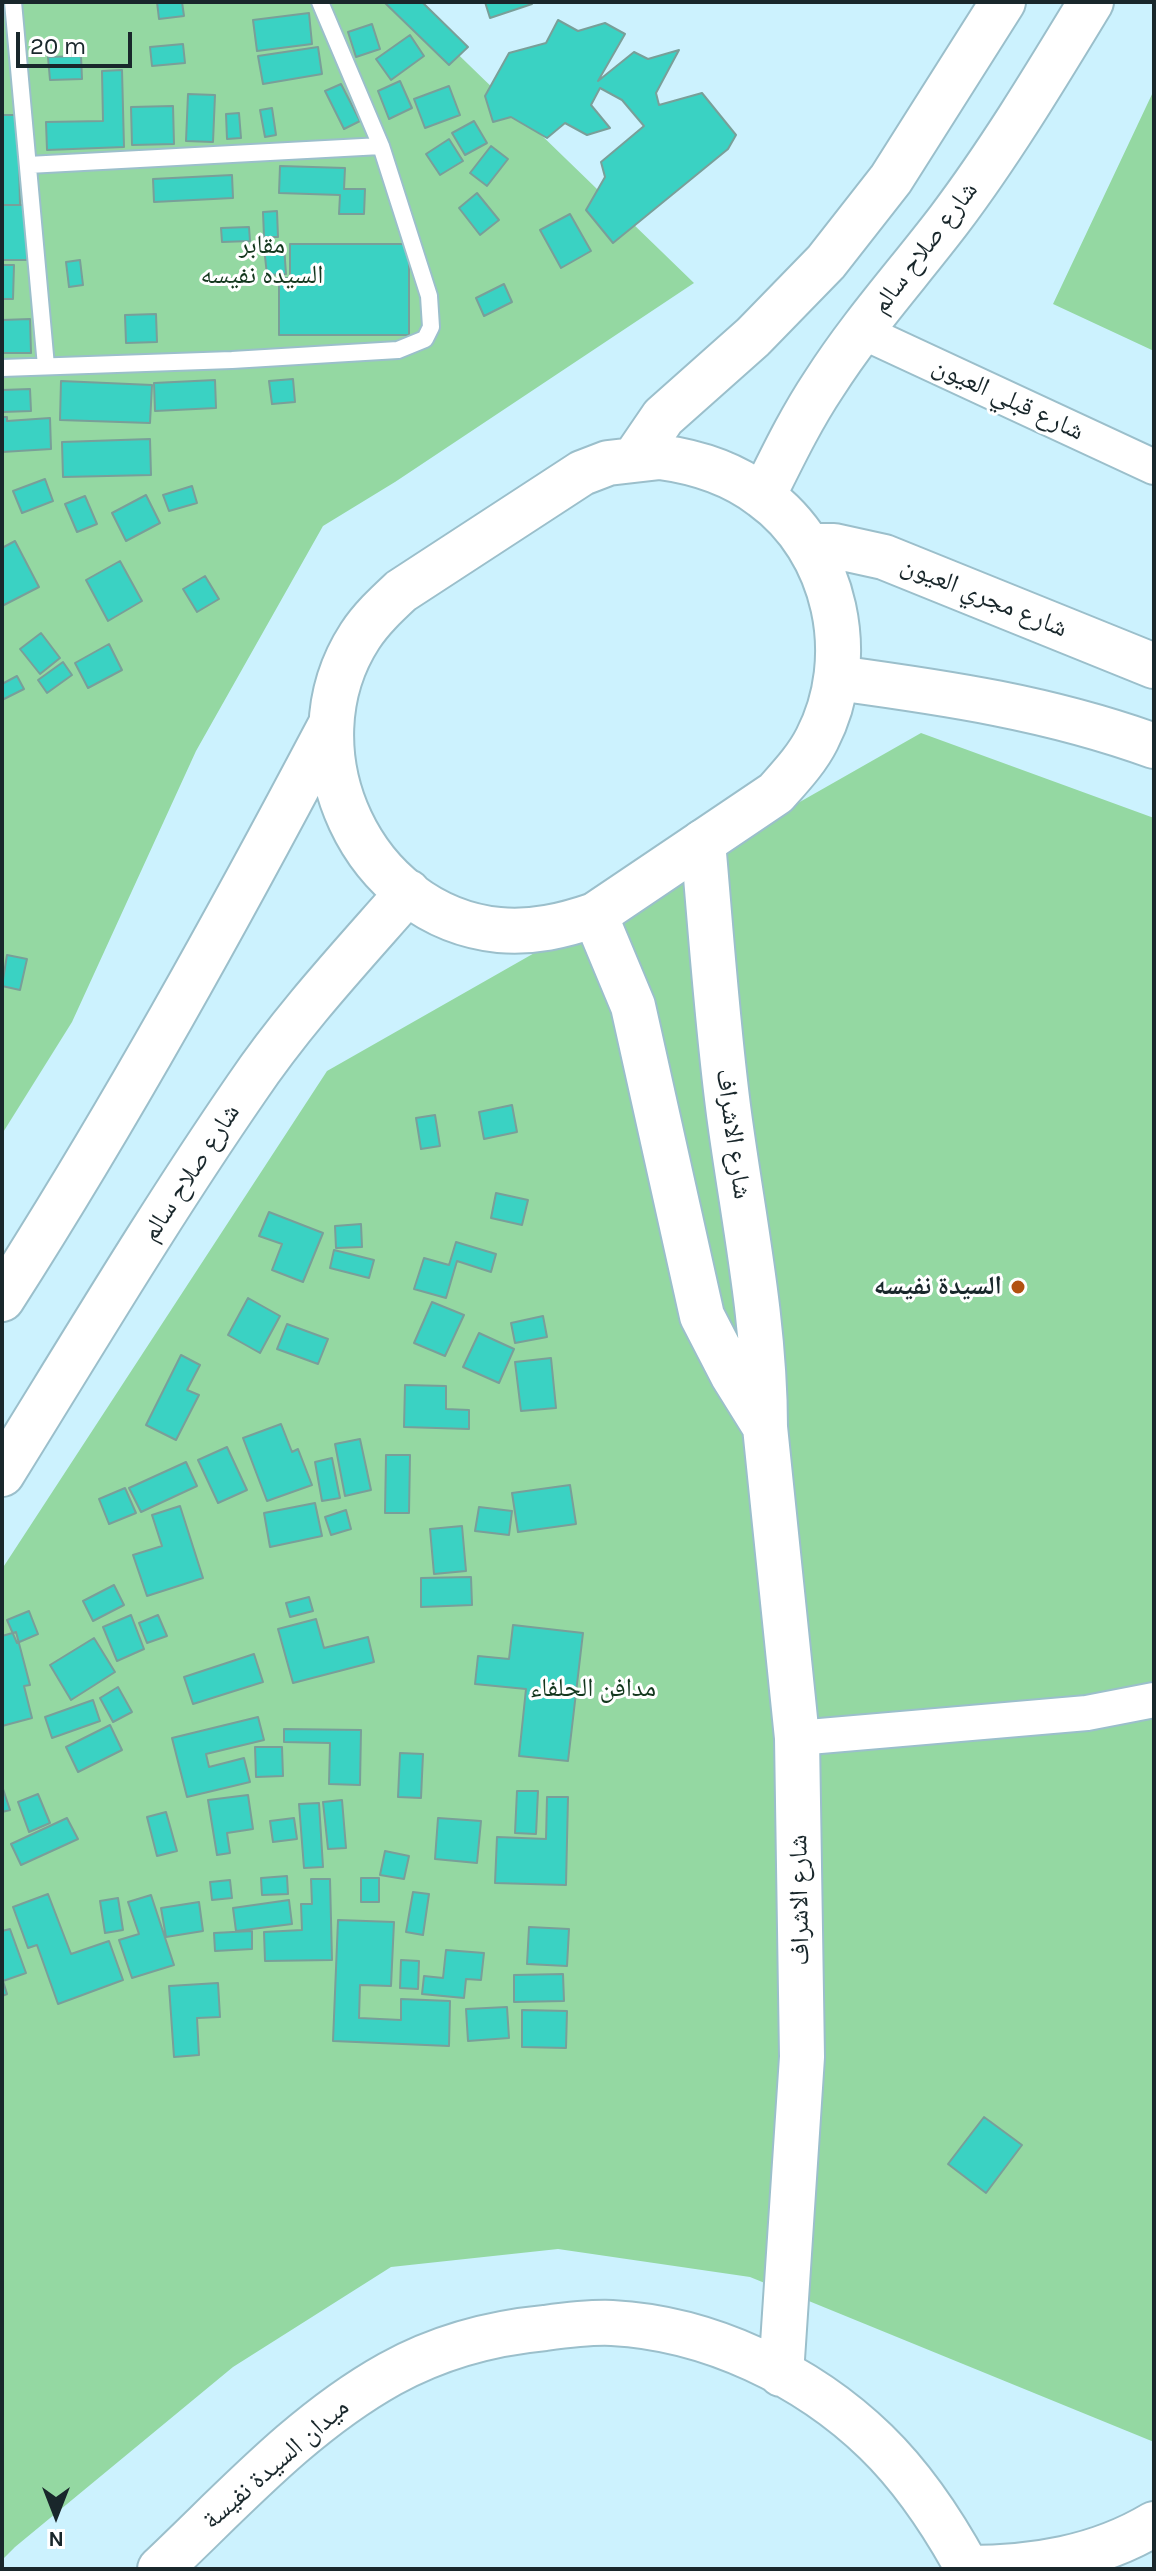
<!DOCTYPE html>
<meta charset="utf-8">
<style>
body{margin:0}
#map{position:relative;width:1156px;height:2571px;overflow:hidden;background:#ccf2fe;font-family:Karla,sans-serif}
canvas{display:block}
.frame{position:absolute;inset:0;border:4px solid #19272b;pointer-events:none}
.north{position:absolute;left:16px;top:2475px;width:80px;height:80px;-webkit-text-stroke:6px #fff;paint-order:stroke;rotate:180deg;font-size:22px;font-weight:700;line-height:32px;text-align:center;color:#19272b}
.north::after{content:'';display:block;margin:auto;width:28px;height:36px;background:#19272b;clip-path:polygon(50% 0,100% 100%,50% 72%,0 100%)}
.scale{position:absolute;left:16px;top:32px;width:116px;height:36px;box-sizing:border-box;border:4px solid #19272b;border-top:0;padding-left:10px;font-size:24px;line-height:28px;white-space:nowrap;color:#19272b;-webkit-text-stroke:6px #fff;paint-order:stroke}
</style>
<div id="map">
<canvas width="1156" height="2571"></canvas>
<div class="frame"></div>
<div class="north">N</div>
<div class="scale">20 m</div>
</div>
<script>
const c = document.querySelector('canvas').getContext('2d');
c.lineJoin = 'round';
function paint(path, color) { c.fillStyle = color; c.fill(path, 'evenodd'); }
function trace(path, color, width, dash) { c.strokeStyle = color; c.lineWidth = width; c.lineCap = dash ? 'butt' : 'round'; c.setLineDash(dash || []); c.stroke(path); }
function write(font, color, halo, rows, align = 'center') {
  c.font = font + ' Karla,"Noto Naskh Arabic",sans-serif'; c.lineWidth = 6; c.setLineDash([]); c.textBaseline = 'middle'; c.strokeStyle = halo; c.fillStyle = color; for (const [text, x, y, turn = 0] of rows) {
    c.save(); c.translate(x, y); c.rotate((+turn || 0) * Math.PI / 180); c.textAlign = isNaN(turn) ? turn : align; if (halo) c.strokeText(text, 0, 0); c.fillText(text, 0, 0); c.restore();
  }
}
paint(new Path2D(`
 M2,2H404L694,283L395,482L323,526L196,751L72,1022L2,1134Z
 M1154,90V351L1053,304Z
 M921,733L1154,818V2442L750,2277L558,2249L391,2267L233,2367L15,2547L2,2560V1569L327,1071Z`), '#94d8a2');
const building = new Path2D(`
 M157,2H182L184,16L159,19Z
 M384,2H422L468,47L449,65Z
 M485,2H532V4L490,18Z
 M309,13L312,44L257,51L253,20Z
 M558,20L578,31L605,23L625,34L598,81L634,52L648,59L679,50L656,93L659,105L702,93L736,135L728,149L613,243L586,210L605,177L601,162L644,126L622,100L600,88L591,105L610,128L587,135L565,123L547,138L511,117L493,122L485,96L509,53L546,43Z
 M372,24L380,49L356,57L348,32Z
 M410,35L424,56L391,80L376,59Z
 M183,44L185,63L152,66L150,47Z
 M318,47L322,74L263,84L258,56Z
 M81,56L82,79L50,80L48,57Z
 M122,70L124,147L47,150L46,122L103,121L102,71Z
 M400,81L412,108L389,119L378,91Z
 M341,84L360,121L344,129L325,91Z
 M449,86L460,115L425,128L414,99Z
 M188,94L215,95L213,142L186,141Z
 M173,106L174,144L132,145L131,107Z
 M272,108L276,135L265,137L260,110Z
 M239,113L241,138L227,139L226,114Z
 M2,115H18L20,205H2Z
 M474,121L487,143L465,155L452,133Z
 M449,139L463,161L440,175L426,154Z
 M491,146L508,159L487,186L470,173Z
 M280,166L345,168L344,189H365L364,214H339L340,195L279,193Z
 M232,175L233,198L154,202L153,179Z
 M477,193L499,220L480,235L459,208Z
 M2,205H26L27,260H2Z
 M277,211L278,237H264L263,212Z
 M570,214L591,251L561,268L540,230Z
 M249,227L250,241L222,242L221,228Z
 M290,244H409V335H279V278H290Z
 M284,246L286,274L267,275L264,247Z
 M80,260L83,285L69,287L66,262Z
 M2,265H14L13,299H2Z
 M504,284L512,302L484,316L476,298Z
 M156,314L157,342L126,343L125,315Z
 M30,319L31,353H2V320Z
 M293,379L295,402L272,404L269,381Z
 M215,380L216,408L155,411L154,383Z
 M61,381L152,385L150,423L60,420Z
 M30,389L31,411L2,412V390Z
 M2,417H7V421L50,418L51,449L2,452Z
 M150,439L151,475L63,477L62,442Z
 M45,479L53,501L22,513L13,491Z
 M192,486L197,503L169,511L163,495Z
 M146,495L160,523L126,541L112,513Z
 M85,496L97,524L77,532L65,504Z
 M15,541L39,587L2,606V548Z
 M120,561L142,601L108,621L86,580Z
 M205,576L219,599L197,612L183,589Z
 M41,633L60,658L40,674L20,649Z
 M109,644L122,670L88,688L75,663Z
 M63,662L72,675L47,693L38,680Z
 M17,676L24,689L2,700V684Z
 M7,955L27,959L20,990L2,986Z
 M512,1105L517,1132L484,1139L479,1112Z
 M435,1115L440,1146L421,1149L416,1118Z
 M496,1193L528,1200L522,1225L491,1218Z
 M269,1212L323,1233L303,1282L272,1270L282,1244L259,1236Z
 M361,1224L362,1247L336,1248L335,1226Z
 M456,1242L496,1254L491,1272L457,1261L446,1298L414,1289L424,1258L449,1265Z
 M334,1250L374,1260L369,1278L330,1268Z
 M248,1298L280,1316L260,1353L228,1335Z
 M432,1302L464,1315L445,1356L414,1343Z
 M543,1316L547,1337L515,1343L511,1323Z
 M287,1324L328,1339L318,1364L277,1349Z
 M479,1333L514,1349L499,1383L463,1367Z
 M181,1355L200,1365L187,1390L199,1395L176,1440L146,1425Z
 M551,1358L556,1408L521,1411L515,1362Z
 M405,1385L446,1386V1409L469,1410V1429L404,1427Z
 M281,1424L292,1452L298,1449L312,1485L267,1501L243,1438Z
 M360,1439L371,1490L345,1496L335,1444Z
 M227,1447L247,1490L218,1503L198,1460Z
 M386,1455H410L409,1513H385Z
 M332,1458L340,1498L322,1501L315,1462Z
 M186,1462L197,1486L141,1512L129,1488Z
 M570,1485L576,1524L518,1532L512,1493Z
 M125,1488L136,1513L109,1524L99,1499Z
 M315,1503L322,1536L270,1547L264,1513Z
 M180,1506L203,1578L147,1596L133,1555L162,1546L152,1515Z
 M479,1507L512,1511L509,1535L475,1531Z
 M346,1510L351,1529L331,1535L325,1517Z
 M462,1526L466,1571L434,1574L430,1529Z
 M471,1577L472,1605L421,1607V1578Z
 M114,1585L124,1605L93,1621L83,1601Z
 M309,1597L313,1611L290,1617L286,1603Z
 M29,1611L38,1634L17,1643L7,1620Z
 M131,1615L144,1649L117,1661L103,1627Z
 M158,1615L167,1636L147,1643L139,1623Z
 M316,1619L324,1648L368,1637L374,1662L293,1683L278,1629Z
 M513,1625L583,1633L568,1761L519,1756L526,1689L475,1684L478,1656L509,1659Z
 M16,1632L30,1685L24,1686L32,1718L2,1726V1636Z
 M94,1638L115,1672L71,1700L50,1665Z
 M254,1654L263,1682L193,1704L184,1677Z
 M118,1687L132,1712L113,1722L100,1698Z
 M93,1700L100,1721L52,1738L45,1717Z
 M258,1717L264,1740L206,1754L209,1767L244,1758L250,1782L187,1797L172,1738Z
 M110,1725L122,1750L78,1772L66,1747Z
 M284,1729L361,1730L360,1785L329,1784L330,1743L284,1742Z
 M255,1747H282L283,1776L256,1777Z
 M400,1753L423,1754L421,1798L398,1797Z
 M2,1786L10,1810L2,1812Z
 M517,1791H538L536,1834L515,1833Z
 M38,1794L50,1823L29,1832L18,1802Z
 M248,1795L253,1829L227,1833L230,1853L217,1855L208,1800Z
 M547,1797H568L566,1885L495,1883L497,1837L546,1839Z
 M342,1800L346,1848L328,1849L323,1802Z
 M319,1803L323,1867L304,1868L299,1804Z
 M166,1812L177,1851L157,1856L147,1817Z
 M67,1818L78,1839L21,1865L11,1844Z
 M294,1818L297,1839L273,1842L270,1821Z
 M438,1818L481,1821L477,1863L435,1859Z
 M385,1851L409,1856L404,1879L380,1875Z
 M287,1876L288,1894L262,1895L261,1878Z
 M361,1878H379V1902H361Z
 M311,1879H330L332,1960L265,1961L264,1932L302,1930L301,1904H312Z
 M230,1880L232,1898L212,1900L210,1882Z
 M413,1892L429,1894L423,1935L406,1932Z
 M48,1894L71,1954L109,1941L123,1980L58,2004L37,1945L28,1948L13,1907Z
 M151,1895L174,1965L132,1978L119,1940L139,1934L128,1902Z
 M118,1898L123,1930L105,1933L100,1901Z
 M289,1900L292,1924L236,1931L233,1908Z
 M199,1902L203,1931L166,1937L161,1908Z
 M338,1920L394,1922L391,1986L360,1985L359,2018L401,2020V1999L450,2001L449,2046L333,2041Z
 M529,1927L569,1929L567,1966L527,1964Z
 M10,1929L26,1973L3,1981L7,1994L2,1996V1931Z
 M252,1931V1949L215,1951L214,1933Z
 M446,1950L484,1953L481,1980L466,1979L464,1998L422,1994L424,1976L443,1978Z
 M401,1960L419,1961L418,1989L400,1988Z
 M563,1974L564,2001L514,2002V1975Z
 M218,1983L220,2017L197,2018L199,2055L174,2057L169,1986Z
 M507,2007L509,2038L468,2041L466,2009Z
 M522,2010L567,2011L566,2048L522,2047Z
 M984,2117L1022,2145L986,2193L948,2164Z`);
paint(building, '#3ad2c3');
trace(building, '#799f99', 2);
const lane = new Path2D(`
 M13,2L46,366
 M28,165L381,146
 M2,368L232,360L398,350L425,339L431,327L429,296L381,146L320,2`);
const street = new Path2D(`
 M861,331L1154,467
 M797,1738L1087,1713L1154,1700`);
const secondary = new Path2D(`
 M703,842C711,932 717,1023 729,1114C743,1218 765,1321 765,1427L797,1738L802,2057L781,2374
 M595,915L633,1006L702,1316L732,1374L765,1427
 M968,2568C1033,2568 1097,2558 1154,2524
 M160,2569C233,2500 302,2423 390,2374C437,2348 492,2333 545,2328C567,2325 590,2322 612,2323C709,2328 807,2375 876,2442C914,2479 943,2523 968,2569`);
const primary = new Path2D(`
 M660,457C697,462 732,473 762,496C837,550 859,658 817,739C807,759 791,776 776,793L595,915C563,926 533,933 499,930C362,916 286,750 360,636C371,619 386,605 401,591L582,473L608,463Z
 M635,458L663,417L753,337L826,262L891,179L1003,2
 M763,496C782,458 800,420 824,384C861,326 907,275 949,220C1001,151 1046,76 1091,2
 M810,546H834L884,557L1154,666
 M837,678C947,693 1049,708 1154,746
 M2,1299C121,1113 227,921 330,726
 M2,1474C82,1345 160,1214 246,1089C293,1019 352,956 408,892`);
trace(lane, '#9bbfcb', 20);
trace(street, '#9bbfcb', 38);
trace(secondary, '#9bbfcb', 48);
trace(primary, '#9bbfcb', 48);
trace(lane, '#fff', 16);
trace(street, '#fff', 34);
trace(secondary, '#fff', 44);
trace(primary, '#fff', 44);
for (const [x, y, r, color] of [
 [1018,1287,8,"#b25110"]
]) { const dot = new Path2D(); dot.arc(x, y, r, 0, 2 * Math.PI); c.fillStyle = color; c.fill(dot); trace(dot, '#fff', 3); }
write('26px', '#13371d', '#fff', [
 ["مقابر",262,246],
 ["السيده نفيسه",262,276],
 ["مدافن الحلفاء",593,1689]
]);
write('26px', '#19272b', '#fff', [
 ["شارع صلاح سالم",925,248,-53],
 ["شارع قبلي العيون",1008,399,25],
 ["شارع مجري العيون",984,597,22],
 ["شارع الاشراف",733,1134,82],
 ["شارع صلاح سالم",191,1173,-57],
 ["شارع الاشراف",800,1900,-91],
 ["ميدان السيدة نفيسة",276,2464,-41]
]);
write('bold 26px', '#19272b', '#fff', [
 ["السيدة نفيسه",1002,1287]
], 'right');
</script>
